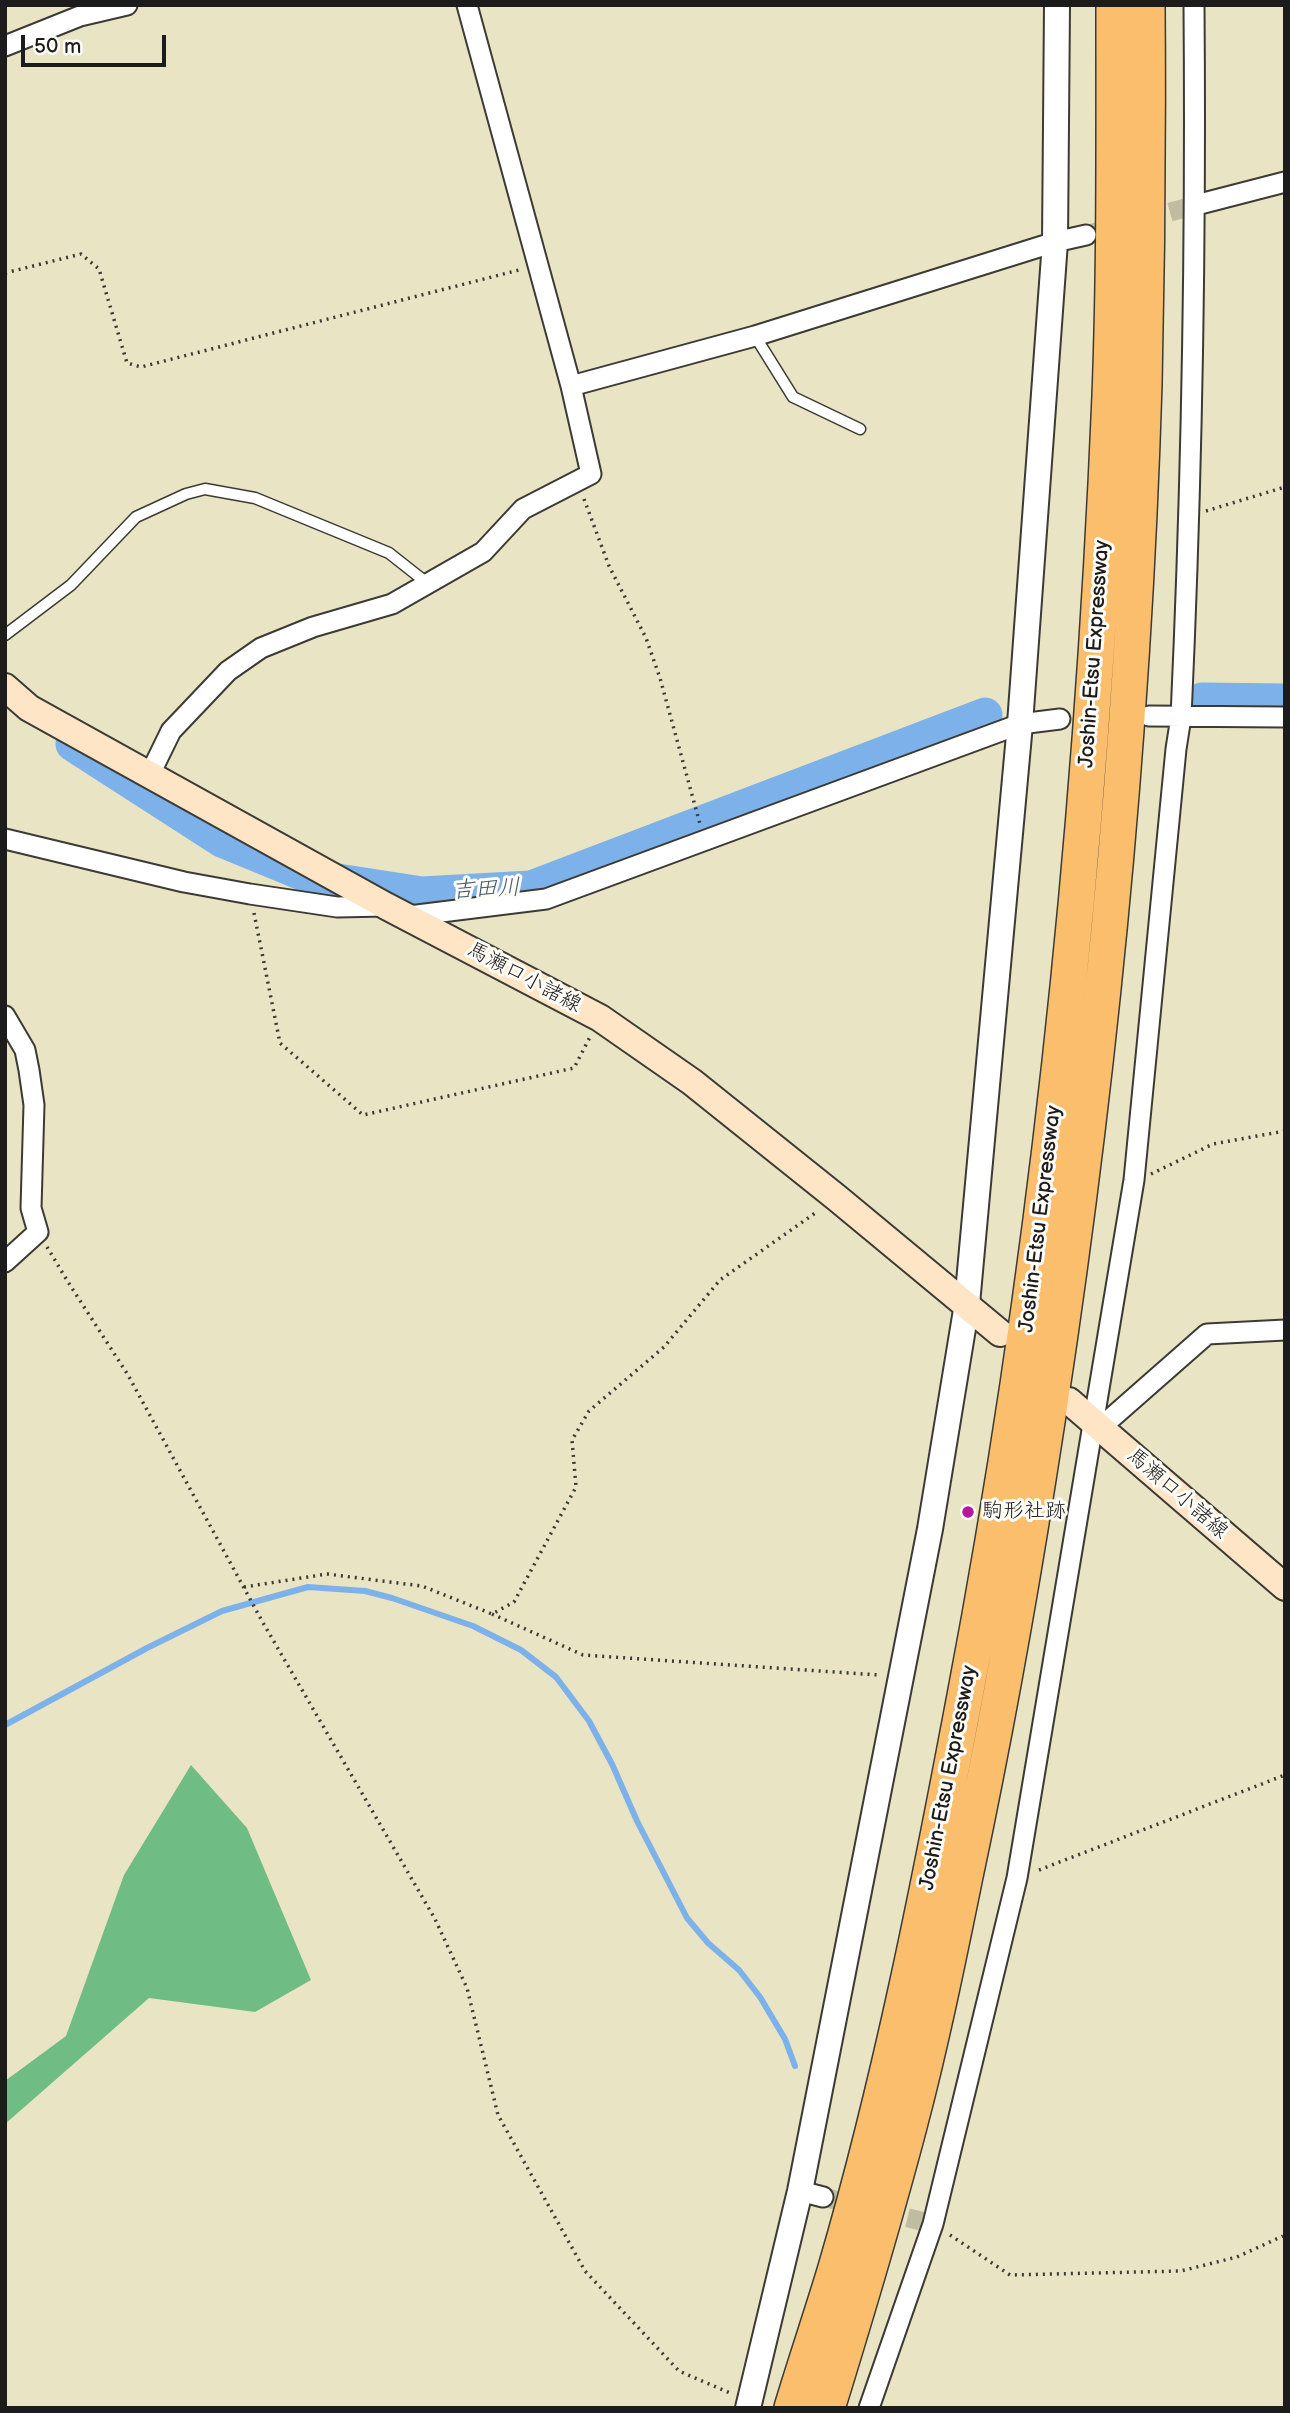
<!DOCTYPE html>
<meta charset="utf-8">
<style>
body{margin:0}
#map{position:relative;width:1290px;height:2413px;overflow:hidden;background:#e9e4c4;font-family:"Balsamiq Sans",sans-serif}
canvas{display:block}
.frame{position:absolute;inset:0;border:7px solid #1c1c1c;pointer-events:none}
.scale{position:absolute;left:21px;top:35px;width:145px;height:32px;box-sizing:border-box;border:4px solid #1c1c1c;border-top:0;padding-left:9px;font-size:21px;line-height:24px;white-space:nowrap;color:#1c1c1c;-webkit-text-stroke:5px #fdfcf7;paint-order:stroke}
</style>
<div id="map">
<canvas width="1290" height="2413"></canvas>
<div class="frame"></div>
<div class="scale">50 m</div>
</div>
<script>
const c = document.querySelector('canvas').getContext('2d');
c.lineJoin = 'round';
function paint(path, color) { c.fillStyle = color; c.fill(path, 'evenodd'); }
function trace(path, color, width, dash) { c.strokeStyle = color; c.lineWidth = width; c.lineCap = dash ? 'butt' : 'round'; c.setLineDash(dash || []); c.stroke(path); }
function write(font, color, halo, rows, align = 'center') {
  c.font = font + ' "Balsamiq Sans","Klee One",sans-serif'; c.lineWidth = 6; c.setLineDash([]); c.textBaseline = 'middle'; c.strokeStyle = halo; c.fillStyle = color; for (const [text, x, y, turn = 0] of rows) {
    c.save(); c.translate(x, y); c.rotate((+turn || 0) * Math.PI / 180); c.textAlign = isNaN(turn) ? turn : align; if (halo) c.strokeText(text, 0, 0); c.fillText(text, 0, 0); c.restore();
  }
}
paint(new Path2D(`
 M191,1765L247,1828L311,1980L255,2012L149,1998L5,2124V2081L66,2036L124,1875Z`), '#6fbc84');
trace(new Path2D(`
 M5,1725L147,1648L222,1611L308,1587L365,1591L392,1598L473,1626L521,1650L556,1677L589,1721L612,1764L637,1821L687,1918L708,1943L739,1970L760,1997L785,2039L795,2066`), '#7db1ea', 6);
trace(new Path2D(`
 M1202,700L1285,701
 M73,744L222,840L312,877L422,894L531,888L985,715`), '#7db1ea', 35);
trace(new Path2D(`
 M1086,235L1196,205
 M823,2197L933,2224`), '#c0bca2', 19, [19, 10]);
const service = new Path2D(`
 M755,336L793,397L860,429
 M5,635L71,585L136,517L186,494L205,489L255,498L389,553L427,583`);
const minor = new Path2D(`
 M467,5L571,386
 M5,46L80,16L127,5
 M1196,205L1285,182
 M1149,716L1285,717
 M150,774L171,731L228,671L261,648L313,627L392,604L483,552L523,509L591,474L571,386L755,336L1055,242L1086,235
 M5,839L184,882L250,894L337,907L386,906
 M409,916L546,899L1020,724L1060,719
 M5,1016L25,1050L29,1070L34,1105L31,1208L38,1232L5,1262
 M1100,1428L1207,1334L1285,1330
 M800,2191L823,2197
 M869,2408L933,2224L1017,1878L1134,1180L1176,749L1181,717C1192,479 1196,243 1194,5`);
const tertiary = new Path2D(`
 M748,2408L800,2191L930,1529L967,1304L1020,724L1055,242L1057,5`);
const secondary = new Path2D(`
 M5,687L29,708L386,906L600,1018L692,1082L837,1198L1000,1333
 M1069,1401L1285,1587`);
const motorway = new Path2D(`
 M792,2408C806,2361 822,2315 836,2268C891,2080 929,1887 965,1696C1047,1267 1092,833 1110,396C1115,266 1114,136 1114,5
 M827,2408C856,2314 884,2221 909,2126C931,2043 948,1959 965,1876C993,1744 1017,1612 1038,1479C1096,1117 1133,750 1144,384C1147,258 1148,132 1147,5`);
trace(service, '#3b3a35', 13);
trace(minor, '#3b3a35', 23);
trace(tertiary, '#3b3a35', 28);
trace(secondary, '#3b3a35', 30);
trace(motorway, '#3b3a35', 38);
trace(new Path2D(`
 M5,273L81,254L99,269L127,363L141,367L519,270
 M584,499L609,566L646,638L660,678L700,824
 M1206,511L1285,487
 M254,913L280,1043L363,1115L574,1068L590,1037
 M1151,1174L1213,1144L1285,1131
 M47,1247L68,1282L128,1375L262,1621L435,1919L467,1988L498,2115L585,2271L679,2371L730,2393
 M244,1587L327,1574L422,1586L492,1614L514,1602L576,1487L572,1440L589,1411L664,1347L720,1280L818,1211
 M492,1614L583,1655L879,1675
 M1039,1870L1285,1775
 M950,2235L1010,2275L1181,2271L1237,2257L1283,2236`), '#3b3a35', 3.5, [2, 5]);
trace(service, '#fff', 10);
trace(minor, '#fff', 19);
trace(tertiary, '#fff', 24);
trace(secondary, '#fde5c5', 26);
trace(motorway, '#fabe6d', 35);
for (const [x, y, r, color] of [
 [968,1512,7,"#b5179e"]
]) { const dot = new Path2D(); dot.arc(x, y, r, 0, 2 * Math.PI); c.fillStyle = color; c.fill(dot); trace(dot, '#fdfcf7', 2.5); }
write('21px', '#1c1c1c', '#fdfcf7', [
 ["Joshin-Etsu Expressway",1095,654,-86],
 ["馬瀬口小諸線",524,978,28],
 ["Joshin-Etsu Expressway",1041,1219,-83],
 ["馬瀬口小諸線",1177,1494,41],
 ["Joshin-Etsu Expressway",949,1778,-79]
]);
write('21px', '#1c1c1c', '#fdfcf7', [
 ["駒形社跡",982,1512]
], 'left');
write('italic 23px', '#43586e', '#fdfcf7', [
 ["吉田川",486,890,-3]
]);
</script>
